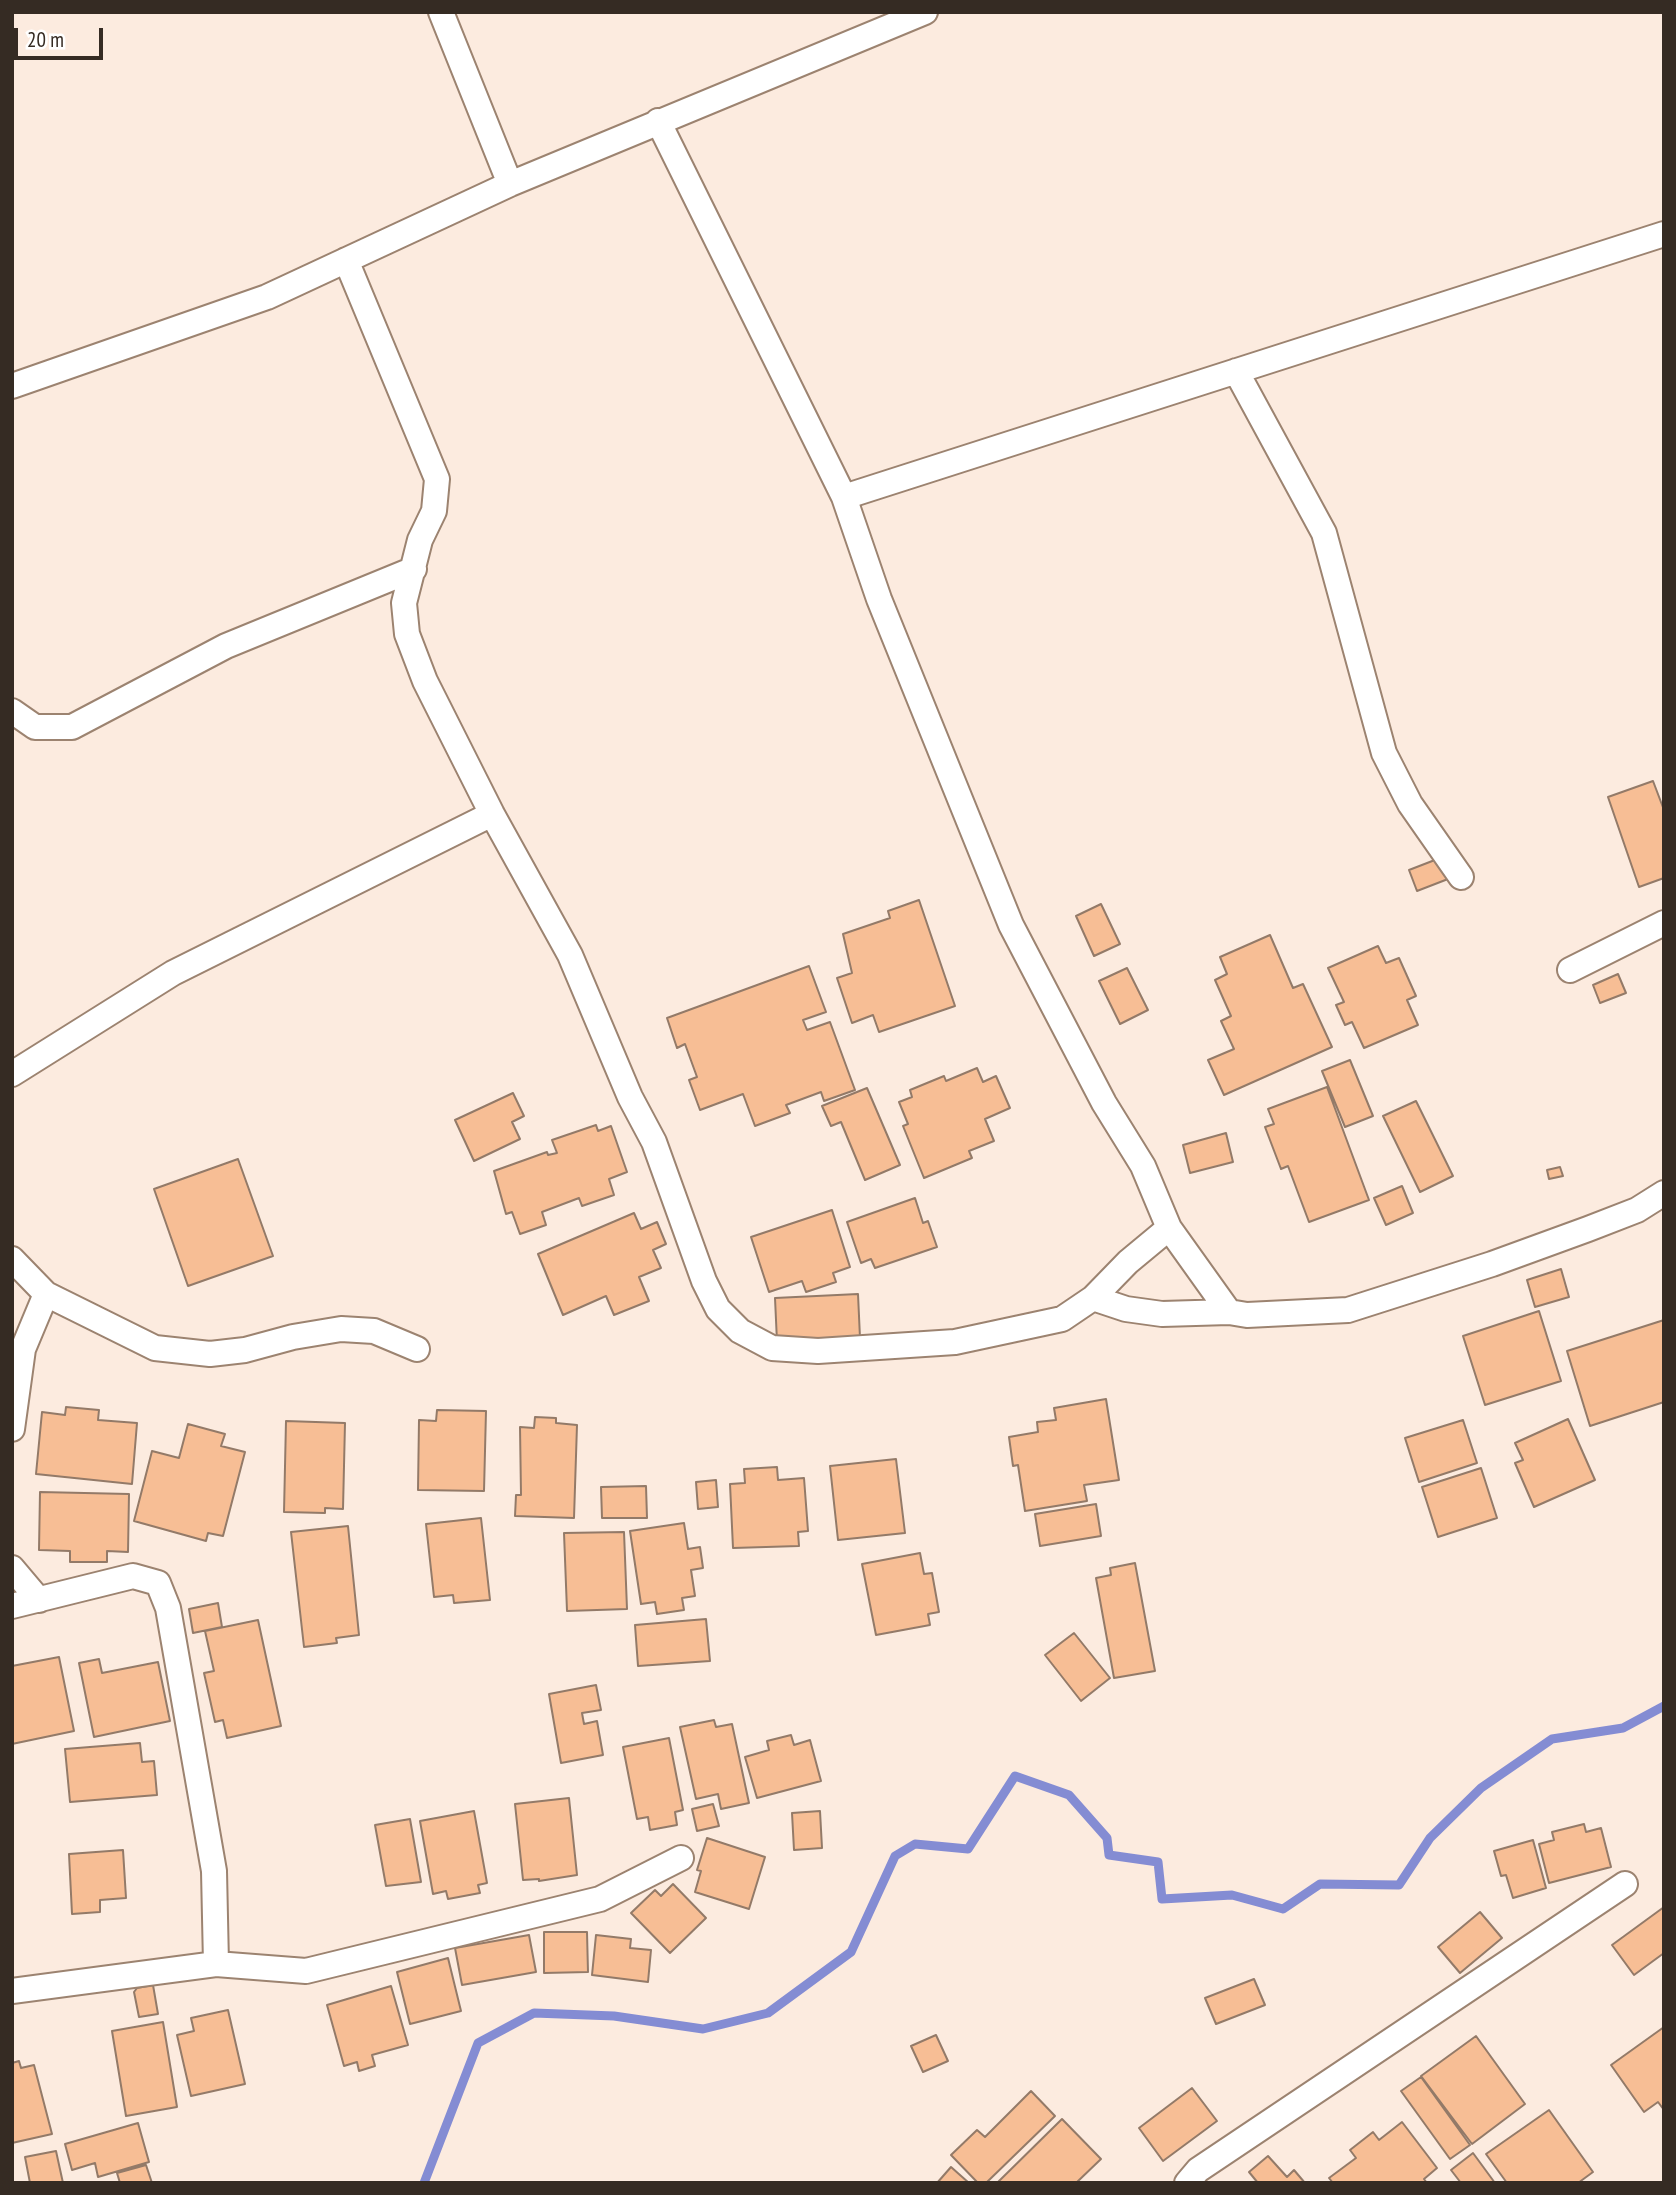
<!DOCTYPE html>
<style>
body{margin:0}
#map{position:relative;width:1676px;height:2195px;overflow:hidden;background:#fcebdf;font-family:"PT Sans Narrow",sans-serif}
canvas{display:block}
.frame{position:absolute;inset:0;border:14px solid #352b23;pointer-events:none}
.scale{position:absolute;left:14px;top:28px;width:89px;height:32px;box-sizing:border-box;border:4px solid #352b23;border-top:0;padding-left:9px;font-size:21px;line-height:24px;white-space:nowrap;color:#352b23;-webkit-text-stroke:5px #fff;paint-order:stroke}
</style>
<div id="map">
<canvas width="1676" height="2195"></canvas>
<div class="frame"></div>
<div class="scale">20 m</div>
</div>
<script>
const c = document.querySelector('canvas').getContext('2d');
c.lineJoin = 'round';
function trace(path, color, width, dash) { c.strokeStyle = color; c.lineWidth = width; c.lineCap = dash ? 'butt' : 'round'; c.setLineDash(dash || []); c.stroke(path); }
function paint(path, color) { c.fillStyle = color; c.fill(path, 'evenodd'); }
trace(new Path2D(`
 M424,2183L478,2043L534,2013L614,2016L703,2029L768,2013L851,1952L895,1856L915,1844L968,1849L1015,1776L1069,1795L1107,1838L1109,1855L1158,1862L1162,1899L1232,1895L1283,1909L1320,1884L1399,1885L1430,1838L1481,1788L1552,1739L1623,1728L1664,1706`), '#848cd3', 9);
const building = new Path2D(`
 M1653,781L1664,810V878L1639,887L1608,797Z
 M1440,858L1448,879L1417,891L1409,870Z
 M919,900L955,1006L879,1032L873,1015L852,1023L837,978L852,973L843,934L890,918L888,911Z
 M1101,904L1120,944L1094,956L1076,916Z
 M1270,935L1293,988L1303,984L1332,1047L1224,1095L1208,1060L1234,1049L1221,1021L1231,1016L1215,980L1227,974L1220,957Z
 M1378,946L1386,963L1399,958L1416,996L1407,1000L1418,1025L1364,1048L1352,1022L1345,1025L1336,1005L1344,1002L1328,968Z
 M809,966L826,1012L803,1020L807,1030L830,1022L855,1090L824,1101L821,1092L786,1105L790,1113L755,1126L743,1094L700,1110L689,1080L697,1077L685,1044L677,1048L667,1018Z
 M1127,968L1148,1010L1120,1024L1099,981Z
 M1618,974L1626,993L1600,1003L1593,985Z
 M1350,1060L1373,1116L1345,1127L1322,1071Z
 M977,1068L983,1082L996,1076L1010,1108L985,1119L994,1141L969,1151L972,1158L924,1178L903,1126L908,1124L899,1102L912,1097L910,1090L944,1076L946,1081Z
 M1327,1087L1369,1200L1309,1222L1288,1166L1281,1169L1265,1127L1274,1124L1268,1109Z
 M867,1088L900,1165L865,1180L841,1122L831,1126L822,1106Z
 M513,1093L524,1116L512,1122L520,1139L474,1161L455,1120Z
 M1416,1101L1453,1176L1420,1192L1383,1116Z
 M596,1125L598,1131L611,1126L627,1172L609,1179L614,1195L582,1206L579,1198L542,1212L546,1225L520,1234L512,1212L506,1214L494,1171L547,1152L548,1155L557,1153L552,1140Z
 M1226,1133L1233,1162L1190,1173L1183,1145Z
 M238,1159L273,1256L188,1286L154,1189Z
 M1560,1167L1563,1176L1549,1179L1547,1170Z
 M1402,1186L1413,1213L1386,1225L1374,1198Z
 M915,1198L923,1223L928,1221L937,1247L875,1268L871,1259L861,1263L847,1222Z
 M832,1210L850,1267L833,1273L836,1282L806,1292L802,1281L769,1292L751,1237Z
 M634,1213L641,1229L657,1222L666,1244L653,1250L661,1268L639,1277L649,1301L614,1315L606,1296L563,1315L538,1254Z
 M1561,1269L1569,1297L1535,1307L1527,1280Z
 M858,1294L860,1338L777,1342L775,1298Z
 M1539,1311L1561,1381L1485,1405L1463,1336Z
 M1664,1320V1402L1590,1426L1567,1351Z
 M1106,1399L1119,1480L1084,1485L1087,1501L1025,1511L1018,1465L1013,1466L1009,1437L1038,1432L1037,1422L1056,1420L1054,1408Z
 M66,1407L99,1410L98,1420L137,1423L132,1484L36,1474L42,1412L65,1415Z
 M437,1410L486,1411L484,1491L418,1490L419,1420L436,1421Z
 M535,1417L556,1418V1423L577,1425L574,1518L515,1516L516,1495H521L520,1427L534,1428Z
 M1568,1419L1595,1480L1534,1507L1515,1463L1523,1460L1515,1443Z
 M1463,1420L1477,1463L1419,1482L1405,1438Z
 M286,1421L345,1423L343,1509L325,1508V1513L284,1512Z
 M188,1424L225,1434L221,1446L245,1452L223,1536L208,1533L206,1541L134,1521L152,1451L179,1458Z
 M896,1459L905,1533L838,1540L830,1466Z
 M777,1467L778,1480L804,1478L808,1531L798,1532L799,1546L733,1548L730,1484L745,1483L744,1469Z
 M1481,1468L1497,1518L1438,1537L1422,1487Z
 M716,1480L718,1507L698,1509L696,1482Z
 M646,1486L647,1518H602L601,1487Z
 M40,1492L129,1494L128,1552L107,1551V1562H70V1551L39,1550Z
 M1096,1504L1101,1536L1040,1546L1035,1514Z
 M481,1518L490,1600L454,1603L453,1595L434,1597L426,1524Z
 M684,1523L688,1549L700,1547L703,1568L691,1570L695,1596L682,1598L684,1610L657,1614L655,1602L641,1604L630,1531Z
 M348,1526L359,1635L336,1638L337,1643L304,1647L291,1532Z
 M624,1532L627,1609L567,1611L564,1533Z
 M920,1553L924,1574L932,1573L939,1612L928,1614L930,1625L876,1635L862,1564Z
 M1135,1563L1155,1671L1114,1678L1096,1578L1111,1575L1110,1568Z
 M218,1603L222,1627L193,1633L189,1609Z
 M706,1619L710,1661L638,1666L635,1625Z
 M258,1620L281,1726L227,1738L223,1720L215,1722L204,1673L214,1671L205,1631Z
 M1074,1633L1110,1678L1081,1701L1045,1655Z
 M59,1657L74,1731L12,1744V1666Z
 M99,1659L102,1673L158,1662L170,1721L94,1737L79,1663Z
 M596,1685L601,1710L582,1713L584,1724L597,1721L603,1755L561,1763L549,1694Z
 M714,1720L716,1727L732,1724L749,1803L721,1809L718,1794L696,1799L680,1727Z
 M791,1735L794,1745L810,1740L821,1781L757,1798L745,1757L769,1750L767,1741Z
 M669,1738L683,1810L675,1812L677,1825L650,1830L648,1817L637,1819L623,1747Z
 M140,1743L142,1762L154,1761L157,1795L70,1802L65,1749Z
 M569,1798L577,1875L539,1881V1879L523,1880L515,1804Z
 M713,1804L719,1826L697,1831L692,1809Z
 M474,1811L487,1883L478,1885L480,1893L448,1899L446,1891L433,1894L420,1821Z
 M820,1811L822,1848L794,1850L792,1813Z
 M410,1819L421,1882L386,1886L375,1825Z
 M1584,1824L1586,1832L1601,1828L1611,1867L1549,1883L1539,1844L1554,1840L1552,1832Z
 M707,1838L765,1857L749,1909L695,1892L701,1871L697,1870Z
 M1533,1840L1546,1888L1513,1898L1506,1875L1501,1876L1494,1851Z
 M123,1850L126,1898L100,1900V1912L72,1914L69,1854Z
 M673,1884L706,1918L670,1953L631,1913L655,1890L661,1896Z
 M1664,1907V1953L1634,1975L1612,1945Z
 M1480,1912L1502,1938L1460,1973L1438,1947Z
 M544,1932H587L588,1972L544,1973Z
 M529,1935L536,1972L462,1985L455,1948Z
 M596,1935L631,1939L630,1948L651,1950L648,1982L592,1975Z
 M448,1958L461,2011L410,2024L397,1972Z
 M1254,1979L1265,2005L1216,2024L1205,1998Z
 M153,1985L158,2014L139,2017L134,1992L137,1988Z
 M391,1986L408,2045L372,2055L375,2066L359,2071L357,2062L344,2066L327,2005Z
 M228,2010L245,2084L191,2096L177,2035L194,2031L191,2018Z
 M163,2022L177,2107L126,2116L112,2031Z
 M1664,2027V2110L1658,2102L1644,2112L1611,2065Z
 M936,2035L948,2061L923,2072L911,2046Z
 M1476,2036L1525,2104L1472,2144L1421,2076Z
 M19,2061L21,2068L34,2065L52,2134L12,2143V2063Z
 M1421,2077L1470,2145L1450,2159L1401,2091Z
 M1192,2088L1217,2121L1163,2161L1139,2128Z
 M1031,2091L1055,2116L986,2183H978L951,2155L977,2130L985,2137Z
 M1549,2110L1593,2172L1578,2183H1507L1486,2154Z
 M1062,2119L1101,2159L1076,2183H997Z
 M1402,2122L1437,2168L1424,2179L1427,2183H1333L1329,2178L1356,2158L1350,2150L1373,2132L1379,2140Z
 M138,2123L149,2162L98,2177L95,2163L72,2170L65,2144Z
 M56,2151L63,2183H30L25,2157Z
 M1473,2153L1495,2183H1461L1451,2170Z
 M1268,2156L1287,2177L1294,2170L1305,2183H1258L1249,2172Z
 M146,2165L152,2183H120L117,2173Z
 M951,2167L969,2183H937Z`);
paint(building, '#f7be95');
trace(building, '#937a68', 2);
const street = new Path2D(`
 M441,12L510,184
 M658,121L844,497L879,599L1011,925L1104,1103L1143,1166L1169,1228L1229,1312
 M346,260L437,479L434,511L420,540L404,603L407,634L425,681L492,814L570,955L630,1097L654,1142L704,1281L718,1309L740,1331L772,1348L818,1351L955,1342L1062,1319L1093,1298L1128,1262L1169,1228
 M1236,371L1324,533L1384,753L1410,804L1461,877
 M12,386L267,297L510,184L925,12
 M844,497L1664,234
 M12,711L35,727H72L226,646L414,569
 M1570,970L1664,923
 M12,1074L173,973L492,814
 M12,1259L46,1294L155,1348L210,1354L245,1350L293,1337L341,1329L374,1331L417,1349
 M1093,1298L1126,1309L1162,1314L1229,1312L1247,1315L1348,1310L1492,1264L1588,1229L1637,1210L1664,1193
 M12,1429L23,1349L46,1294
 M12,1568L39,1600
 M12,1606L133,1576L158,1583L168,1608L214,1871L216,1964
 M12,1991L216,1964L306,1971L600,1899L681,1858
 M1187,2183L1198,2170L1625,1884`);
trace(street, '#9c8370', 28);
trace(street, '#fff', 24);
</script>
